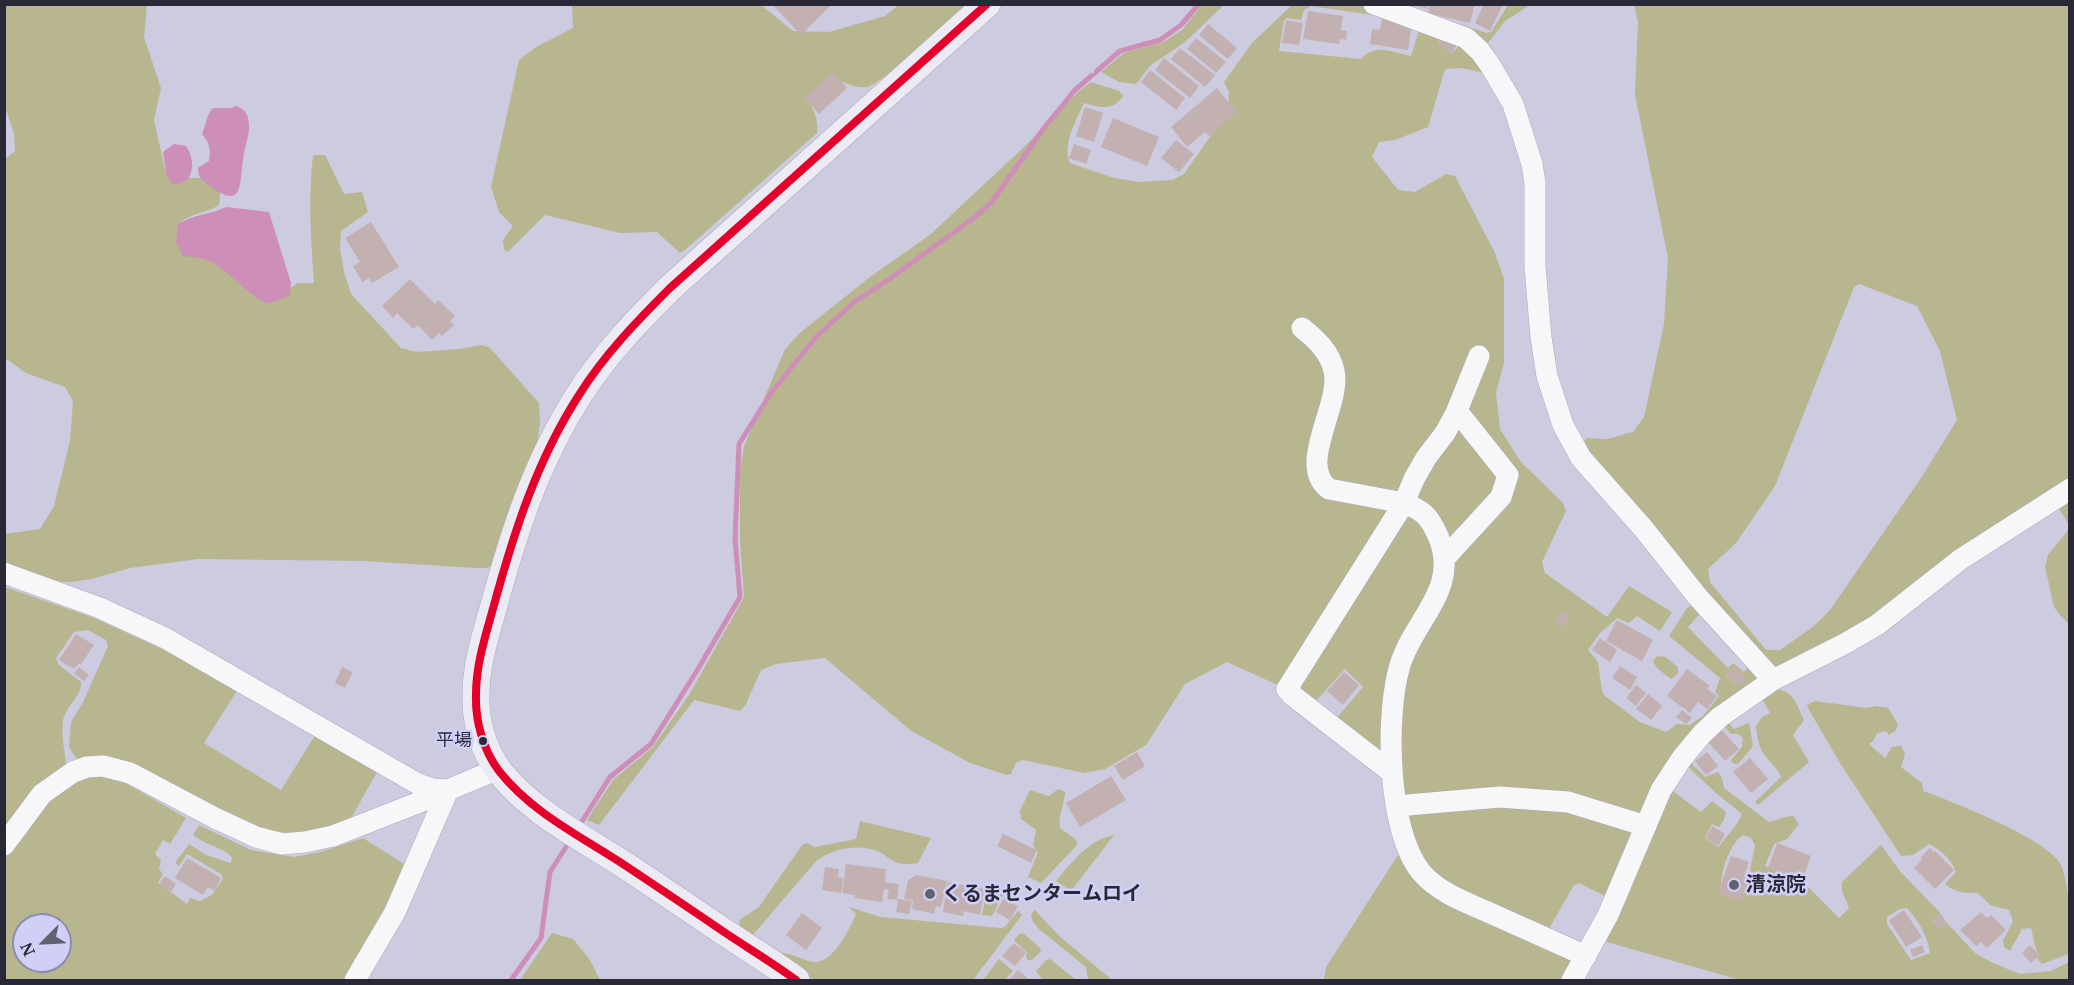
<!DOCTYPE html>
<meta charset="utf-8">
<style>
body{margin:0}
#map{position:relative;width:2074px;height:985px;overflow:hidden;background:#cccbe0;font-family:"Noto Serif",serif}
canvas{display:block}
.frame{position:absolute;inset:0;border:6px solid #292837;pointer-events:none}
.north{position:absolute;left:12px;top:913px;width:60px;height:60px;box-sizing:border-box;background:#d0cff7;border:2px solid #8d8caa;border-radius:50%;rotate:246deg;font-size:16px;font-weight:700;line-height:24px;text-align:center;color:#292837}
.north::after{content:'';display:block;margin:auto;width:21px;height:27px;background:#626172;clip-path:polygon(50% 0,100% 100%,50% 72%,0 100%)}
</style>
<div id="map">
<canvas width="2074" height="985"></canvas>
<div class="frame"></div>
<div class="north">N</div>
</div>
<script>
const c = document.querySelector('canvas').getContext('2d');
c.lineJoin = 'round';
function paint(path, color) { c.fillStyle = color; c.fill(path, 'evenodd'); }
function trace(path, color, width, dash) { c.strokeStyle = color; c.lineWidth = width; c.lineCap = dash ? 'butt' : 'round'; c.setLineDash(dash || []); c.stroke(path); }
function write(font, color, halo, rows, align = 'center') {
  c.font = font + ' "Noto Serif","Noto Sans JP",serif'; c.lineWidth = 5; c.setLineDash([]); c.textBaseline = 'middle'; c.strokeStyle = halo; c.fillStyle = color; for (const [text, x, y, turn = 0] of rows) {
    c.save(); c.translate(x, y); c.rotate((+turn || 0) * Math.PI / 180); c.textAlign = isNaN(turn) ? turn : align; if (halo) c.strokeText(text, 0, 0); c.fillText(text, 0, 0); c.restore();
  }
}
paint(new Path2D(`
 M5,5H147L144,37L161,88L154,120L165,169L175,178H201L221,189L219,205C205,214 192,212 178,224L282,293L298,283H314C311,240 308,199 313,155H325L344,194L362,192L368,212L341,231L340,249L344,272L351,294L401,348L417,352L460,349L481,345L489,347L539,403L540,421L537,447L495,564L487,568H475L364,561L198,559L130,568L92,579L71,582L48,581L5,566V534L40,529L54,506L70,441L73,401L65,387L26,373L5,358V159L15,151L14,134L5,106Z
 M572,5H761L793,31L829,32L885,16L898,5H969C954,18 881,85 867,87C855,89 843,82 832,77L808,98C813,110 819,120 817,133L685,250L680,253L657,232L620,233L545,215L508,252L504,249L503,240L513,226L499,212L491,187L519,60L536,47L573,28Z
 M1202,5H1224L1184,43L1151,65L1136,84L1119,82L1101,72L1124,53L1163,42L1182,30Z
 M1292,5H1361L1371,8L1373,15L1311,6L1304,10L1301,20L1287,18L1284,20L1279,51L1361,59C1376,43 1391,52 1411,56L1420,27L1442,34L1438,44L1452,53L1461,44L1485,73L1461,68L1445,69L1428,127L1395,140L1379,142L1372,157L1398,190L1415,192L1446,174L1455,176L1495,253L1504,279V363L1496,393L1500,429L1521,462L1563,503L1566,511L1542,562L1545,573L1607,617L1629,586L1672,612L1660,631L1637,616L1629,623L1617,618L1600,633L1588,650L1598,662L1602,691L1605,696L1640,722L1666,732L1677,724L1689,725L1702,717L1719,696L1715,692L1720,678L1669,636L1687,608L1692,605L1702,611L1688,627L1728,668L1733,663L1744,672L1752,665L1759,680L1725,702L1607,897L1579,883L1574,885L1542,941L1574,958L1564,980H1324L1326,967L1400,852L1435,878L1410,844L1396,722L1422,612L1385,750L1379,753L1335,720L1363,687L1345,669L1314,703L1280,686L1227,662L1185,684L1146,745L1105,769L1084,773L1023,760L1016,763L1011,774L1007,775L970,763L910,730L825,658L776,664L761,670L746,704L740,711L694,700L599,825L587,820L613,780L653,747L689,695L744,597L740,541V470L744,446L785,349L801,332L870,277L931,234L1024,147L1078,92L1091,82L1119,91L1123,96C1112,112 1100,107 1084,103C1076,121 1062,144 1070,163L1114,178L1139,182L1172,180L1184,174L1228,111L1229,92L1224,82L1252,43ZM1734,667L1746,678L1739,686L1726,676Z
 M1508,5H1530L1505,21L1485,47L1439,17L1487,33L1491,32Z
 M1634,5H2069V525L2050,494L1875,619L1776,668L1766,663L1580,445L1587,438L1607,439L1633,432L1644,417L1664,324L1668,258L1635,95L1638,22ZM1859,284L1917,306L1940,351L1957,420L1921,478L1830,610L1814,626L1780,650H1766L1710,582L1708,569L1736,543L1775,486L1854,287Z
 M2069,529V624L2060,615L2054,607L2045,567L2048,555Z
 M5,587L94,618L188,661L238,689L204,743L281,790L316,734L377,772L350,820L320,830L288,833L260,829L82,763L76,758L69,747L71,722L83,702L108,646L106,640L88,630L74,632L56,658L59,665L81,682C82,697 65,706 63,721C61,735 65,752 66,765L122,781L186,818L170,844L163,840L155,854L161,860L159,869L163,874L158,883L187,904L190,898L200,901L212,895L223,879L221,874L187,854L179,866L175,863L189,844L206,855L231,863L232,857C220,846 205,845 193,835L199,825L251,850L294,857L321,852L363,838L404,864L375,929L345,980H5ZM24,925H60V961H24Z
 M1657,656L1665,657L1678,667V674L1671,679L1657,668L1653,661Z
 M1769,689C1793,688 1795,701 1804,720L1793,735L1809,762L1758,805L1755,802L1781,777C1777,768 1773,765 1767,758C1759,750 1757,737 1756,726L1762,717L1770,713L1762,699Z
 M1815,701L1867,708L1876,706L1888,708L1898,724L1896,730L1889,735L1886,731L1877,733L1873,741L1869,744L1885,758L1892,747L1901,746L1905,754L1901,767L1922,783L1923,791C1951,801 2053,841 2062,867C2071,895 2069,925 2069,954L2042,964L2037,958L2040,955C2033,947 2034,938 2031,928L2022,929L2010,951L2004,947L2003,941L2013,921L2009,910L1990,905L1978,893C1965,893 1956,893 1945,884L1956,872C1951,859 1941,850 1929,844L1913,855L1901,856L1840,763L1809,710L1807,705Z
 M1726,720L1734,729L1749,723L1753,746L1738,764L1732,763L1731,760L1742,747L1743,738L1738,734H1731L1725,727L1712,736Z
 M1688,760L1705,777L1718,772L1722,778L1724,788L1769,822C1777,820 1785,816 1793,816L1799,824L1787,839L1774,844L1765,866L1804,883L1839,918L1849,908L1842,891V882L1881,845L1900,871L1941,914L1932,920L1938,929L1947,923L1975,953L1993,963L2020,974L2051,971L2069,962V980H1740L1607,942L1604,935L1670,789L1701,812L1712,801L1726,812L1724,820L1719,827L1712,824L1705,838L1718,847C1726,837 1738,825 1742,814L1717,794L1685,764ZM1743,835L1751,838L1755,845L1750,870L1753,874L1741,898L1722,891C1718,876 1730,843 1743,835ZM1907,908C1919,922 1927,934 1930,953L1911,960L1887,924V917L1900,909Z
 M1058,789L1065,792C1064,805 1058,816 1060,828L1075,839L1078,844L1041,883L1028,877L1038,853L1033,845L1036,830L1021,819L1020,811L1030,790L1049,796Z
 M860,821L931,838L918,863C911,864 901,865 895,862C888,859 884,853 875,850C854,844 834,849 817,860L752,936L741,929L739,920L759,907L802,845L807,843L815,847L856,839Z
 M1114,835L1071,891L1056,881C1071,863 1090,839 1114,835Z
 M987,889L1001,891L1004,894L992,916L982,915Z
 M849,907L881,917L1001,928L1005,927L1018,911L1022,915L973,980H813L780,953C794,953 800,960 813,962C832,965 850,929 856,914Z
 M1035,910L1058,935L1112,980H1088L1086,967L1039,929L1032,920L1031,914Z
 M552,933L573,939L590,960L600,980H520Z
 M1023,933L1040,948L1041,951L1032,960H1028L1026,957L1027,953L1014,940L1019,934Z
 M999,959L1013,971L1005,980H983Z
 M1050,959L1076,980H1043L1036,971L1045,961Z`), '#b8b68e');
paint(new Path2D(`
 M236,106C242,108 247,112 248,118C252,132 244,146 243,160C239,184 244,211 210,186C203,181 198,178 198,168L209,161C211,151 210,143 202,134L209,113L213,108H231Z
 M174,144L186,146C196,160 195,186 173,184L167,177L163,152Z
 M226,207L269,212L291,283L290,295C284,297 274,303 268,303C257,303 228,271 215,264C205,258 194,257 183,256L176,242L178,224C194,214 210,215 226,207Z`), '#cd8eb7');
trace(new Path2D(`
 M579,826L610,777L651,744L698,669L740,597L735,539L739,444L771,393L816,337L854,302L888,280L975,217L991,203L1044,128L1075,90L1120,51L1160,40L1181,25L1199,4
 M511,980L541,938L550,872L571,839`), '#cd8eb7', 5);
paint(new Path2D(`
 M772,4H832L801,35Z
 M1414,4H1429L1427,9Z
 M1430,4H1475L1470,23L1428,13Z
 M1484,4H1498L1502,6L1490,31L1475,23Z
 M1308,11L1343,16L1341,30L1347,31L1346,40L1340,39L1339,44L1303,39Z
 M1382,19L1412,24L1408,50L1370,44L1372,29L1380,30Z
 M1286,20L1303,23L1299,45L1282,43Z
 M1208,24L1237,48L1228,59L1199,35Z
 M1443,36L1457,45L1452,53L1438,44Z
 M1196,38L1226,62L1216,73L1187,49Z
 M1180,48L1215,75L1205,87L1171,59Z
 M1164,58L1199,86L1190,98L1155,70Z
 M1150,70L1185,98L1176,110L1141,82Z
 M833,72L847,88L819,114L804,98Z
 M1217,88L1237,112L1209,136L1205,132L1187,147L1171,127Z
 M1085,107L1103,113L1094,142L1076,136Z
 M1113,118L1159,137L1147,166L1101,147Z
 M1176,140L1194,154L1179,172L1161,158Z
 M1074,144L1091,150L1086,164L1069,158Z
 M371,222L399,267L372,283L369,278L362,282L353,266L360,262L345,238Z
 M410,279L435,304L438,300L455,316L450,321L454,325L442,336L439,333L432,340L418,325L413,329L397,313L393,318L382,306Z
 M1561,612L1569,617L1562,628L1554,622Z
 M1617,620L1653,640L1642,661L1606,641Z
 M76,634L94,645L81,664L79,663L74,669L59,660Z
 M1600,638L1617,650L1610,662L1592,650Z
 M1620,666L1637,677L1630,690L1612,678Z
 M79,667L89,675L84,681L74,673Z
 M342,667L353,672L345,688L335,683Z
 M1734,667L1747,678L1739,687L1726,675Z
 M1687,669L1710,686L1707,689L1717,696L1707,709L1698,702L1690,713L1667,696Z
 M1344,672L1359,685L1343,705L1327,691Z
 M1636,685L1646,693L1636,706L1626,698Z
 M1648,694L1662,706L1651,720L1636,709Z
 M1682,710L1692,718L1686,724L1676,717Z
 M1722,730L1739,749L1725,761L1708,742Z
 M1137,752L1145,766L1123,780L1114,766Z
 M1707,752L1718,766L1706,775L1695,761Z
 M1750,758L1768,779L1751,793L1733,772Z
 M1111,776L1126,800L1080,827L1066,803Z
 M1712,826L1725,834L1718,846L1706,838Z
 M1003,834L1037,850L1031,863L997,846Z
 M1777,843L1811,856L1802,880L1768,868Z
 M1930,848L1933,852L1935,851L1954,870L1935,889L1914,868L1922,860L1920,858Z
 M1731,856L1749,862L1745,874L1751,876L1741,902L1718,893Z
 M187,858L221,878L215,891L208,887L203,895L175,878Z
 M846,864L886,869L885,882L899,884L897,900L887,899L889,890L884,889L882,902L855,898V895L842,893Z
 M825,867L839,869L838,877L843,878L841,893L822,890Z
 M917,875L947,881L941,907L936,906L934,914L912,909L913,900L904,899L908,880Z
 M165,876L176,884L171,892L159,884Z
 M948,882L985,889L980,915L964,911L963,916L943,912Z
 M1004,898L1018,906L1010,920L996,912Z
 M898,899L912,901L909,914L896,912Z
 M1904,910L1922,937L1906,947L1889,920Z
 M1981,912L1987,918L1991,915L2006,930L1987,948L1981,942L1976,946L1960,930Z
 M802,913L822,928L806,950L786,935Z
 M1941,914L1947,923L1938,929L1932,919Z
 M1014,943L1026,953L1015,966L1002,956Z
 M1922,945L1925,952L1913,957L1910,950Z
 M2030,945L2040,955L2031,963L2022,953Z
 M1018,970L1030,980H1009Z`), '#c3b1b1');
const minor = new Path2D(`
 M1374,4L1466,38L1480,51L1490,65L1513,104L1532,164L1535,183V267L1541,337L1547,376L1563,425L1581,458L1643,528L1697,596L1773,680
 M1302,328C1316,339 1330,352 1334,371C1342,404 1296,465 1329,489L1404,503L1414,479L1426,458L1445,433L1456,413L1479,356
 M1444,559L1501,497L1508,475L1457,411
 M4,573L100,608L165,638L418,784L432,789L448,790L498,769
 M1391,772L1292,695L1287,689L1404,503C1424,511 1429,516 1438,536C1461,588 1414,619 1400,665C1385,715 1387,830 1421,872C1440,895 1474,905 1499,917C1528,930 1557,943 1586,956
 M1396,806L1500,797L1568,802L1646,826
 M4,845L42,794L73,772L87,767L103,766L130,773L215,818L256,837L282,844L305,842L333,836L448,791
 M355,980L395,912L448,790
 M1572,980L1608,915L1661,790L1682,758L1702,734L1720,717L1773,680L1846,643L1877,625L1961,559L2070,489`);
const major = new Path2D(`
 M796,980C773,963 748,948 724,932C692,910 659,888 626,866C582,837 532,813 499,771C483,750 475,720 476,694C476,664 486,634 494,605C514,532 537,460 579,395C604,355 637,321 670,288L987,4`);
trace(minor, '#acabbb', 22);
trace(major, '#abaabd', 28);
trace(new Path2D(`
 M1031,4L1099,79L1134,97
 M1219,80L1249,41L1286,4
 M400,243L415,264L463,309L551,398
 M1792,689C1814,727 1838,765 1862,802C1888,842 1912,879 1950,907
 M978,980L1052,878L1073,854L1092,838L1179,779L1271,694`), '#ccccd2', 3, [3, 4.5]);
trace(minor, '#f7f7fa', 21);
trace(major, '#ecebf4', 27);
trace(new Path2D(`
 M796,980C773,963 748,948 724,932C692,910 659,888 626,866C582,837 532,813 499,771C483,750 475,720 476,694C476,664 486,634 494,605C514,532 537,460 579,395C604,355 637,321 670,288L987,4`), '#e4002b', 8);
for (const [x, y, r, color] of [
 [483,741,5,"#292837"],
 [1734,885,6,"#626172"],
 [930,894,6,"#626172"]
]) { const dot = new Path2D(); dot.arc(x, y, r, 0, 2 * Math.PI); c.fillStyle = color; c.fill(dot); trace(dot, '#d0cff7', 2); }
write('18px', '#292837', '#d0cff7', [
 ["平場",472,741]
], 'right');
write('bold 20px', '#292837', '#d0cff7', [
 ["清涼院",1746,885],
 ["くるまセンタームロイ",942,894]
], 'left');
</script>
